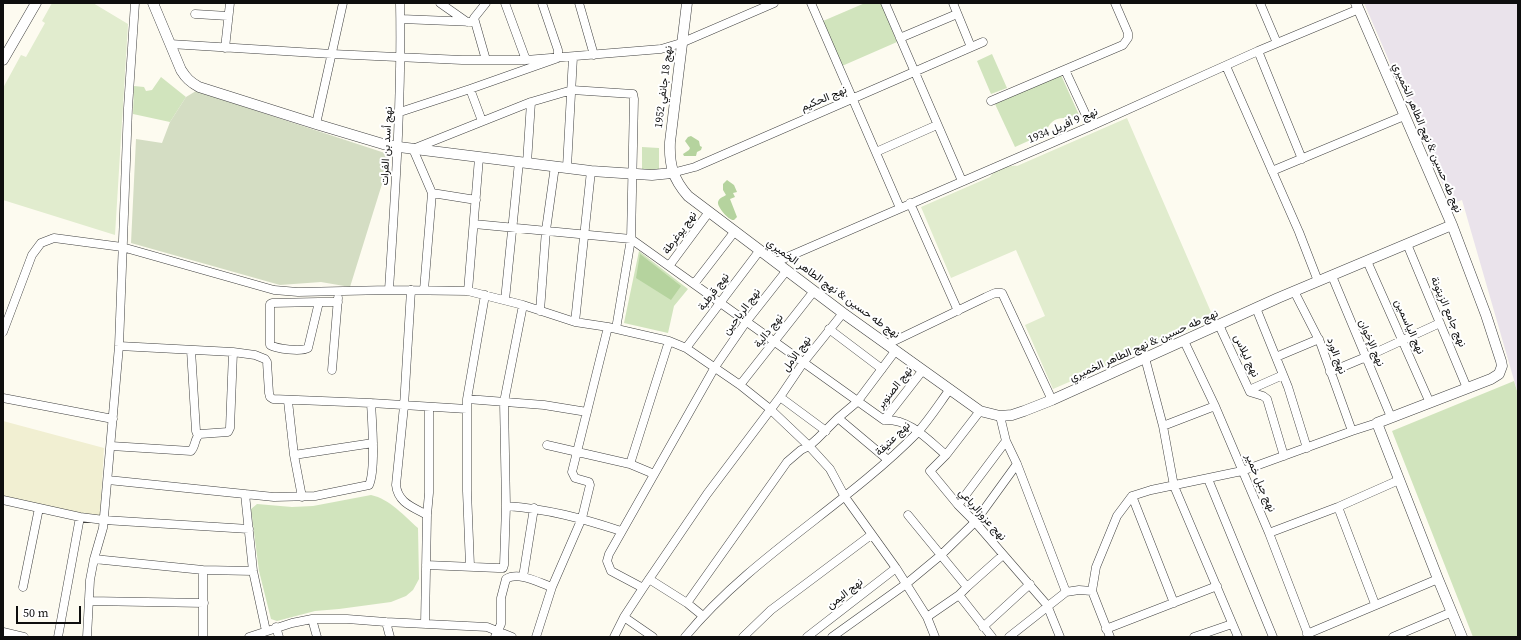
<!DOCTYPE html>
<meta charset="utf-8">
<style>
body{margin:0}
#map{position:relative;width:1521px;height:640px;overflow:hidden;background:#fdfbf0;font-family:"Source Serif 4",serif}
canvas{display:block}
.frame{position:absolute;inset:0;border:4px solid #0e0e0e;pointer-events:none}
.scale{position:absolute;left:16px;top:606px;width:65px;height:18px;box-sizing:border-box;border:2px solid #0e0e0e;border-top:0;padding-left:5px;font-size:12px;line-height:14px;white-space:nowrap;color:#0e0e0e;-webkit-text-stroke:3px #fff;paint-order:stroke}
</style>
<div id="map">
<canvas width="1521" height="640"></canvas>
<div class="frame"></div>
<div class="scale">50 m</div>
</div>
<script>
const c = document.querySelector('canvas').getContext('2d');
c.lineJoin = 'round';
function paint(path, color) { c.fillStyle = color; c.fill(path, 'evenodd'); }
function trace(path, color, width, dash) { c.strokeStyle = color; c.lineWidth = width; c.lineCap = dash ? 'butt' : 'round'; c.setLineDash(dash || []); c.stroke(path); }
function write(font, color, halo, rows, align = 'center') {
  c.font = font + ' "Source Serif 4",Vazirmatn,serif'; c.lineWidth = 4; c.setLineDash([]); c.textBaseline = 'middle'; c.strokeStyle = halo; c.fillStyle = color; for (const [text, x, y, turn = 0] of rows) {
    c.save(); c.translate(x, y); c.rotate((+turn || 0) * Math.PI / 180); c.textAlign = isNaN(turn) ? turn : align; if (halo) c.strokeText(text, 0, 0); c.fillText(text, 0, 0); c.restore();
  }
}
paint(new Path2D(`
 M1364,3H1518V394L1462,200L1451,204Z`), '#eae3eb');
paint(new Path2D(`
 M3,421L104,448L100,517L3,498Z`), '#f1efd2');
paint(new Path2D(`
 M865,3H881L897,42L842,66L823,21Z
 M992,54L1007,88L991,94L977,61Z
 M1061,75L1079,115L1073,120C1061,115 1049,119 1046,133L1015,147L995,104Z
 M161,77L186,97L170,122L133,114L134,86L144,87L146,91L152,90Z
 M642,147L659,148V169L642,171Z
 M639,251L688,289L674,306L668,333L624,323Z
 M1514,381L1518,394V637H1473L1392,431Z
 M371,495C390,499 404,516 418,528L419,579L413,590L406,596L391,602L339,609L315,611L277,621L271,619L259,571L251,509L257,504L292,507L313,506Z`), '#d1e4bd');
paint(new Path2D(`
 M691,136L699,141L700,146L702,147L701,150L697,152L696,156H684L683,154L689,150L690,148L685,141L688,137Z
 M727,180L734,185L737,192L733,193L735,197L730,199L737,217L734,220C729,221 717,207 718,202C719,198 723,197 726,195L723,190V184Z
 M640,254L681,286L671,300L636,278Z`), '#b5d39e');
paint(new Path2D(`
 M196,91L391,155L350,287L321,282L280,285L131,243L136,139L162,143L170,122L186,97Z`), '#d4ddc3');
paint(new Path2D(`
 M52,3H93L128,24L115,235L3,200V88L21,55L26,57L45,23L42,21Z
 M1127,118L1214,319L1053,389L1025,325L1045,316L1016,250L951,278L921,207L990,177C994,170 1009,165 1017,166Z`), '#e1ecce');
const minor = new Path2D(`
 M440,3L467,22
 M505,3L526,60
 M579,3L594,55
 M811,3L900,208
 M885,3L962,181
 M953,3L971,47
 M1260,3L1277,43
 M195,14L228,16
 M401,19L475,22
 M900,38L957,14
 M170,44L332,54L462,60H526L661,49L681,43L774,3
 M225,48L230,3
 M1258,51L1302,159
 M486,60L474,18L486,3
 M1226,66L1299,232L1318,281
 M1065,70L1091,126
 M470,89L482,121
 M991,101L1123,45L1128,38V33L1115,3
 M400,112L470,89L558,58V50L542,3
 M316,124L343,3
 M876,152L937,125
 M527,163L531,102
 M567,167L573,57
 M1272,171L1404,116
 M672,173L695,167L983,42
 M476,200L432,193L413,149L531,102L572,90L633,94L634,99L631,239L616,329
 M910,203L958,311
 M474,224L631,239L884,420C909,418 928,440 946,455
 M1407,244L1467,388
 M1367,261L1430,403
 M776,262L1091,126L1258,51L1359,9
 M669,266L709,212
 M1332,276L1391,417
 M694,284L735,231
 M389,290C395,194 402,99 400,3
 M411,290L404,406L396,485C398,503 413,507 427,515
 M424,290L432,193
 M468,291L479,158
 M1294,291L1320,342L1352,431
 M505,300L519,162
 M319,302L272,303L270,304V345C277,349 301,352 308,348L319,302H338
 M1256,308L1288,387L1307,448
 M540,311L546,230L555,166
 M575,322L591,171
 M1219,325L1250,392L1263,396L1267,399L1284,456
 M829,329L882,369
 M3,332L32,255L41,243L54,238L122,247L274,290L298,292L389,290L468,291L523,305L575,322L608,327L669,341L686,348L740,385L770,409L809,446L830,469L845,497L896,568L927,617L935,637
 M1184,341L1215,406L1269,533L1309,637
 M888,344L986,297L995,293H1002L1052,400
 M119,346L233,352L255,355L265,359L267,362L269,393L270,397L273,399L371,403L467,409
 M686,348L760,250
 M191,350L196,431L198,436
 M1276,357L1319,339
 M1145,358L1163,426L1174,486L1238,637
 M332,370L338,298
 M1330,372L1366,357L1440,323
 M740,385L814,291
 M1249,390L1283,375
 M780,397L826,431
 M3,398L113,419
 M467,399L544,405L587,412
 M288,401L294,455L302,497
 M980,411L946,455L930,471L958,505L975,522L1047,605L1060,637
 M1000,416L1006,441L1017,464L1066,592
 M838,418L888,460
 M884,420L923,370
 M1163,426L1215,406
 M547,445L630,464L654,474
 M111,446L191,451C196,446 194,438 200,434L228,432L230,428L233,352
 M294,455L373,443
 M630,464L669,341
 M1208,479L1273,637
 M108,480L274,497L315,496L369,485C376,470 372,421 371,403
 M245,494L253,571L266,631
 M1132,496L1174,603
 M3,500L80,517L104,520L249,529
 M958,505L1006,441
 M506,506C548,509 581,518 621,531
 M1338,507L1375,604
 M908,515L967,587
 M1269,533L1338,507L1399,480
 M94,559L203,570L253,571
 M426,565L498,568H503L504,565L506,506L504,402L523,305
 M470,566L467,491V399L485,295
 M523,577L534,508
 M649,579L687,603L703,616
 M23,587L39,508
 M643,588L611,571L607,561L609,554L715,367L746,322L787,270
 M959,595L992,637
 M89,601L204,603
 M687,603L787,462L801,450L809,446L817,439L838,418L857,402L896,350
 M624,617L653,637
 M927,617L959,595L967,587L1003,555
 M312,619L317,637
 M386,622L390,637
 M425,624L427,515L429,493V408
 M276,627L279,637
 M983,627L1030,584
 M1106,629L1217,586
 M3,632L24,637
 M1307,634L1438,579
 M58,637L80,517
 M87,637L90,580L94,559L103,528L119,346L128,108L135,3
 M203,637V570
 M249,637L292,623L312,619H347L386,622L487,627L512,637
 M495,637L501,624V598L506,579C519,571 539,583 552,587
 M536,637L552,587L582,518L590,485L589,482L575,478L572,472L608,327
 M614,637L624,617L643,588L707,494L780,397L803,363L843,313
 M685,637C751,557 845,506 917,433C929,420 939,404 950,389
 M743,637L771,610L871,535
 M807,637L896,568
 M832,637L906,584L941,555L975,522L1017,464
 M1009,637L1066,592L1079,590L1092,591
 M1110,637L1092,591L1096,567L1117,516L1132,496L1151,490L1242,471L1352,431L1377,423
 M1194,637L1232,624
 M1393,637L1452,612`);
const tertiary = new Path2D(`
 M153,3L181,70C186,78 190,82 199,87L316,124L383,144L399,147L591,171L652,175L672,173
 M687,3L670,142C669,165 673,179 688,196L843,313L980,411L1000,416L1012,415L1024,411L1052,400L1278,298L1452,225L1356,3
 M3,60L36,3
 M1452,225L1486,315L1501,361L1502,366L1499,374L1491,379L1377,423L1438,579L1462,637`);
trace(minor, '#414141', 9);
trace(tertiary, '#414141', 11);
trace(minor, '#fff', 8);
trace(tertiary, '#fff', 10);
write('11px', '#0e0e0e', '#fff', [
 ["نهج 18 جانفي 1952",664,87,-83],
 ["نهج الحكيم",824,99,-23],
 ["نهج 9 أفريل 1934",1063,126,-23],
 ["نهج طه حسين & نهج الطاهر الخميري",1427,138,67],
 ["نهج أسد بن الفرات",387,146,-87],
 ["نهج يوغرطة",680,233,-54],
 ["نهج طه حسين & نهج الطاهر الخميري",833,289,36],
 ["نهج قرطبة",714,292,-53],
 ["نهج الرياحين",742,312,-53],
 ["نهج جامع الزيتونة",1448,312,67],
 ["نهج الياسمين",1409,327,66],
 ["نهج دالية",769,331,-52],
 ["نهج الإخوان",1371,343,67],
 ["نهج طه حسين & نهج الطاهر الخميري",1144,346,-24],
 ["نهج الأمل",797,354,-54],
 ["نهج ليلاس",1246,356,65],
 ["نهج الورد",1336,356,70],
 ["نهج الصنوبر",895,388,-52],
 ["نهج عتيقة",893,439,-44],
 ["نهج جبل خمير",1260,483,67],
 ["نهج عزوزالرباعي",982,515,48],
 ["نهج اليمن",845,594,-38]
]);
</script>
